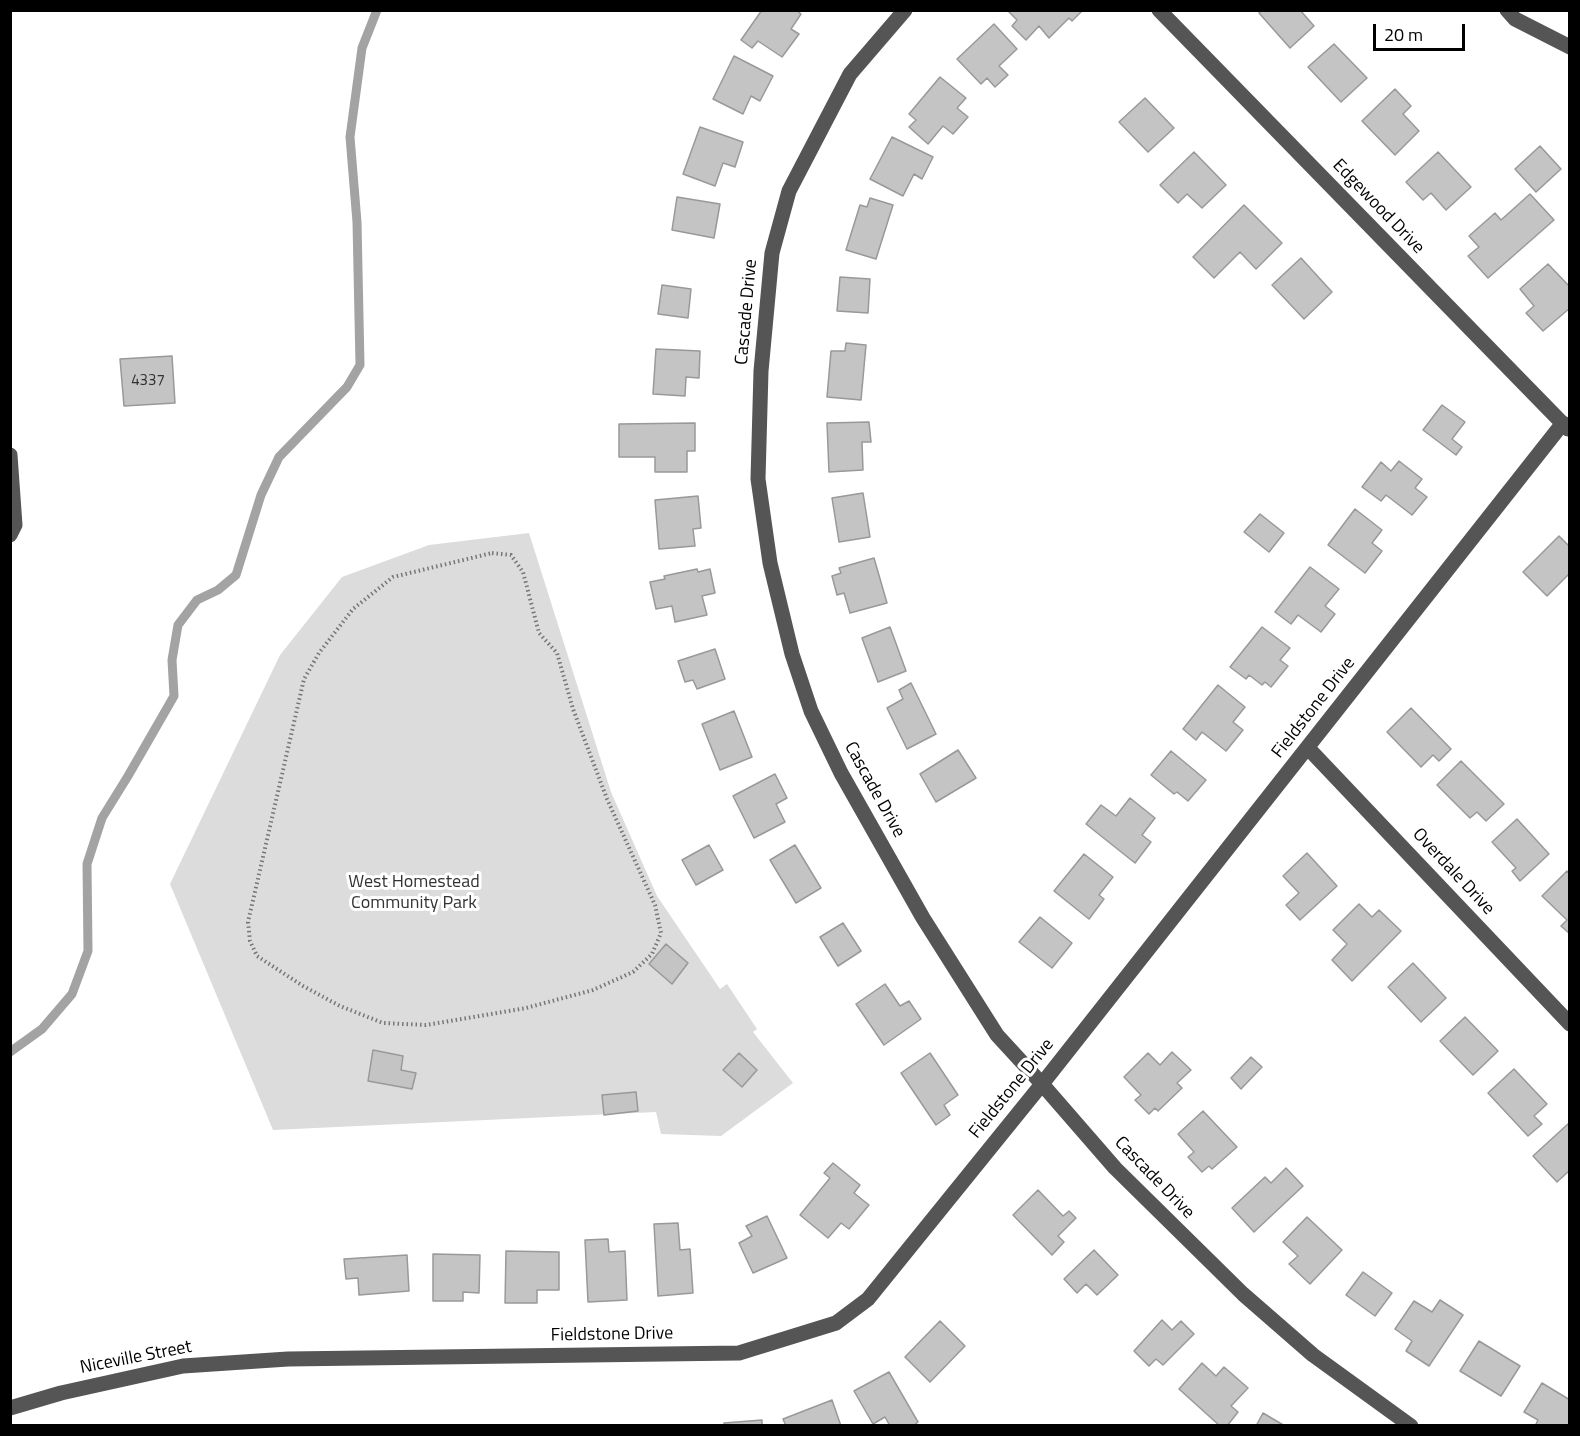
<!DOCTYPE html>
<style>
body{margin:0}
#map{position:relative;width:1580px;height:1436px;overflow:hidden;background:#fff;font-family:"Titillium Web",sans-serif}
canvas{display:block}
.frame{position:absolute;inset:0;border:12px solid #000;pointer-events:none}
.scale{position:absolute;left:1373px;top:24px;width:92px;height:27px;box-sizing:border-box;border:3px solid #000;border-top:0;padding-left:8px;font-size:18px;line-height:21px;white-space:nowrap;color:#000;-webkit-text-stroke:4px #fff;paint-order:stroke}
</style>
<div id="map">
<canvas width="1580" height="1436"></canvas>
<div class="frame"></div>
<div class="scale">20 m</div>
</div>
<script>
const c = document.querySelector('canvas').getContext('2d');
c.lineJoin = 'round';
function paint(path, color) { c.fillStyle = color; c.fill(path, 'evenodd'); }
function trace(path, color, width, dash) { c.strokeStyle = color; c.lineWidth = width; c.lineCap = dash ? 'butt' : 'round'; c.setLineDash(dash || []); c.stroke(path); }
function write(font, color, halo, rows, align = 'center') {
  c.font = font + ' "Titillium Web",sans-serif'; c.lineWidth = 6; c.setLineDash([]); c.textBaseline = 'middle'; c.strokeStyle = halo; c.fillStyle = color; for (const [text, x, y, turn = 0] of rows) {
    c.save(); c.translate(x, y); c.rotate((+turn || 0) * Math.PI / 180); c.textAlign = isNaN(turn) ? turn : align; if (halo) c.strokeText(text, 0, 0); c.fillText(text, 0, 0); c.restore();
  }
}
paint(new Path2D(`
 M529,533L611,792L657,896L720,989L727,984L757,1029L753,1032L793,1083L721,1136L661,1134L656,1112L273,1130L170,884L280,655L342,577L429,545Z`), '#dcdcdc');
trace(new Path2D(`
 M10,1052L42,1029L72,994L88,951L87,864L102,818L128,776L174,696L172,660L178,625L197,600L218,590L236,575L261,495L279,457L347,387L360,365L357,222L350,137L362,48L377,10`), '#a3a3a3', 9);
const building = new Path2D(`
 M762,10H796L801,14L791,29L799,34L782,57L758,41L752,48L741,40Z
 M1007,10H1080L1081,12L1072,21L1069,18L1049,38L1039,26L1026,40L1012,26L1017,20Z
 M1262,10H1300L1314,26L1290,48L1259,13Z
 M994,24L1017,49L999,66L1008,75L995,87L987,78L981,84L957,59Z
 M1334,44L1367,78L1341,102L1308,67Z
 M734,56L773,76L760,101L751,96L743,114L713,99Z
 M940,77L966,98L957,108L968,117L953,134L943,126L928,144L909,127L916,120L909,114Z
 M1395,89L1411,106L1403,114L1419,131L1395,155L1362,121Z
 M1145,98L1174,128L1148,152L1119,122Z
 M700,127L743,142L735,167L723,163L715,186L683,174Z
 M892,137L933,157L922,179L914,174L903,196L870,179Z
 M1540,146L1561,169L1536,192L1515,169Z
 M1194,152L1226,185L1202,208L1187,194L1178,203L1160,185Z
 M1438,152L1471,187L1446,210L1431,193L1423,200L1406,182Z
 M1530,194L1554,220L1488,278L1468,256L1479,247L1469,236L1495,213L1501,220Z
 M677,197L720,204L714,238L672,230Z
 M870,198L893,205L876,259L846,250L860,205L867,207Z
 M1244,205L1282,243L1256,269L1240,252L1214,278L1193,257Z
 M1301,258L1332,292L1304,319L1272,285Z
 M1548,264L1570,287V308L1543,331L1526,313L1534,306L1520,289Z
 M840,277L870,279L868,313L837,311Z
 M662,285L691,289L688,318L658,314Z
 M846,343L866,345L861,400L827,397L831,351H845Z
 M656,349L700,351L699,378L686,377L685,396L653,394Z
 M172,356L175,403L124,406L120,359Z
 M1442,405L1465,422L1452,439L1462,447L1456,455L1423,430Z
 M869,422L871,442H862L863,470L829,472L827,423Z
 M695,423V451H687V472H655V457H619V424Z
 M1399,461L1422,479L1415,488L1427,497L1412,515L1386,495L1381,501L1362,487L1381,462L1391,471Z
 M863,493L870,537L839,542L832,498Z
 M698,496L701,528L693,529L695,546L659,549L655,500Z
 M1355,509L1382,530L1372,543L1382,551L1365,573L1328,545Z
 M1260,514L1284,533L1269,552L1244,532Z
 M1559,536L1570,547V573L1547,596L1523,572Z
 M874,558L887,603L850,613L844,593L837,595L832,576L841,573L839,568Z
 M1310,567L1339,589L1325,606L1335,614L1321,632L1298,615L1291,624L1275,612Z
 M697,569L698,572L710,569L715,593L702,596L707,615L675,622L672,606L656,609L650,582L665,579L664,576Z
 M890,627L906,671L878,682L862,638Z
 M1262,627L1290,648L1280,660L1288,666L1271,687L1265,682L1262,685L1249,675L1246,679L1230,667Z
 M715,649L725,679L697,689L693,680L685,682L678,661Z
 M911,683L936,734L907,749L887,708L903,699L899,690Z
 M1218,685L1245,707L1233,722L1243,730L1226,751L1202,732L1196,740L1183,729Z
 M1411,708L1451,749L1439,761L1433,755L1421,767L1387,732Z
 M734,711L752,757L720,770L702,724Z
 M958,750L976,778L936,802L920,774Z
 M1171,751L1206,780L1188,801L1177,792L1174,794L1151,775Z
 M1461,761L1504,804L1486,821L1477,812L1470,818L1437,785Z
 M775,774L787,798L776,804L785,822L754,838L733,796Z
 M1130,798L1155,818L1142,835L1151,842L1135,863L1086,824L1101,805L1116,816Z
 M1517,819L1549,854L1520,881L1512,871L1516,868L1492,842Z
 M709,845L723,870L696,885L682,860Z
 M795,845L821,888L796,903L770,860Z
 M1307,853L1337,886L1300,920L1286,905L1299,893L1283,876Z
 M1084,854L1113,877L1099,895L1104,899L1089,919L1054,891Z
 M1567,871L1570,874V934L1561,926L1567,920L1542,896Z
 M1359,904L1372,917L1379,910L1401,931L1352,981L1332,960L1347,944L1333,930Z
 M1040,917L1072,943L1052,968L1019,942Z
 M843,923L861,951L838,966L820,937Z
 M666,944L688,963L672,984L649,964Z
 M1413,963L1446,998L1421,1022L1388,987Z
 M885,984L900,1006L909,1001L921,1019L884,1045L856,1004Z
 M1465,1017L1498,1051L1473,1075L1440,1041Z
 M373,1050L403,1056L401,1070L416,1073L412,1089L368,1081Z
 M1172,1052L1191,1070L1177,1083L1182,1088L1158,1111L1155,1108L1149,1114L1135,1100L1141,1095L1124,1077L1148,1053L1160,1065Z
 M739,1053L757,1070L742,1087L723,1070Z
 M930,1053L958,1095L944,1105L950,1115L936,1125L901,1073Z
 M1251,1057L1262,1067L1241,1089L1231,1078Z
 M1514,1069L1547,1104L1534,1116L1542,1124L1528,1136L1488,1093Z
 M636,1092L638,1111L604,1115L602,1095Z
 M1203,1111L1237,1147L1212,1169L1209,1166L1202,1172L1188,1157L1194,1152L1178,1134Z
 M1569,1123L1570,1170L1557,1182L1533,1156Z
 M833,1163L860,1185L854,1193L869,1205L849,1229L841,1223L828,1238L800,1215L830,1178L824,1173Z
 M1286,1168L1303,1186L1254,1232L1232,1208L1265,1177L1271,1183Z
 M1038,1190L1063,1216L1069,1211L1076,1218L1058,1236L1064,1242L1052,1255L1013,1215Z
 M767,1216L787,1258L753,1273L739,1243L752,1236L746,1226Z
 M1307,1217L1342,1250L1310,1284L1289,1264L1298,1256L1283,1242Z
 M678,1223L680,1250L690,1249L693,1293L658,1296L654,1224Z
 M608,1239L609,1252L625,1251L627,1300L588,1302L585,1240Z
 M1094,1250L1118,1275L1097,1295L1086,1284L1077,1293L1064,1279Z
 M506,1251L559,1252V1290H537V1303H505Z
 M433,1254L480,1255L479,1293L463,1292V1301H433Z
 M407,1255L409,1291L359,1295L358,1278L346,1279L344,1259Z
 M1363,1272L1392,1293L1375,1316L1346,1295Z
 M1440,1300L1463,1315L1429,1366L1406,1351L1412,1341L1395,1329L1414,1301L1432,1312Z
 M1162,1320L1172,1330L1181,1321L1194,1334L1163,1365L1156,1359L1149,1366L1134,1351Z
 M940,1321L965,1346L930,1382L905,1357Z
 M1479,1341L1520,1366L1501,1396L1460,1371Z
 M1202,1363L1216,1376L1224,1367L1248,1388L1231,1406L1238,1412L1227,1426H1220L1179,1389Z
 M889,1372L918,1422L913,1426H890L885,1417L873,1424L854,1391Z
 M1542,1383L1570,1400V1426H1535L1538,1420L1524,1412Z
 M832,1400L841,1426H786L783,1419Z
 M1263,1413L1285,1426H1256Z
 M762,1420V1426H724V1423Z`);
paint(building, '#c4c4c4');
trace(building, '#999', 1.5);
trace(new Path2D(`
 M492,553L511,555L523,572L539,633L557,653L573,709L607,799L655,905L661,933L652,954L633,972L593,990L526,1008L426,1025L383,1023L340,1006L303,986L257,956L250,941L248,922L304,679L319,653L353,609L393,577Z`), '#777', 4, [1.5, 3]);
trace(new Path2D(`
 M905,10L850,74L789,191L772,253L761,371L758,479L770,563L792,654L811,711L841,773L923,918L997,1035L1042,1084L1115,1168L1243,1294L1313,1355L1411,1426
 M1159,10L1568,429
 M1507,10L1515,19L1570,47
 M10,455L15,525L10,535
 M1308,748L1570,1024
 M10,1408L61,1393L183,1366L288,1359L739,1353L836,1323L868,1299L1042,1084L1563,423`), '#555', 15);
write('15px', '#313131', null, [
 ["4337",148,381]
]);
write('18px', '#000', '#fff', [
 ["Edgewood Drive",1378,207,46],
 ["Cascade Drive",747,312,-85],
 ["Fieldstone Drive",1314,708,-52],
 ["Cascade Drive",874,790,61],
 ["Overdale Drive",1453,872,47],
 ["Fieldstone Drive",1012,1089,-51],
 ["Cascade Drive",1154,1178,46],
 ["Fieldstone Drive",612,1335,-1],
 ["Niceville Street",136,1358,-11]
]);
write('18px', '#333', '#fff', [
 ["West Homestead",414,883],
 ["Community Park",414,904]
]);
</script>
